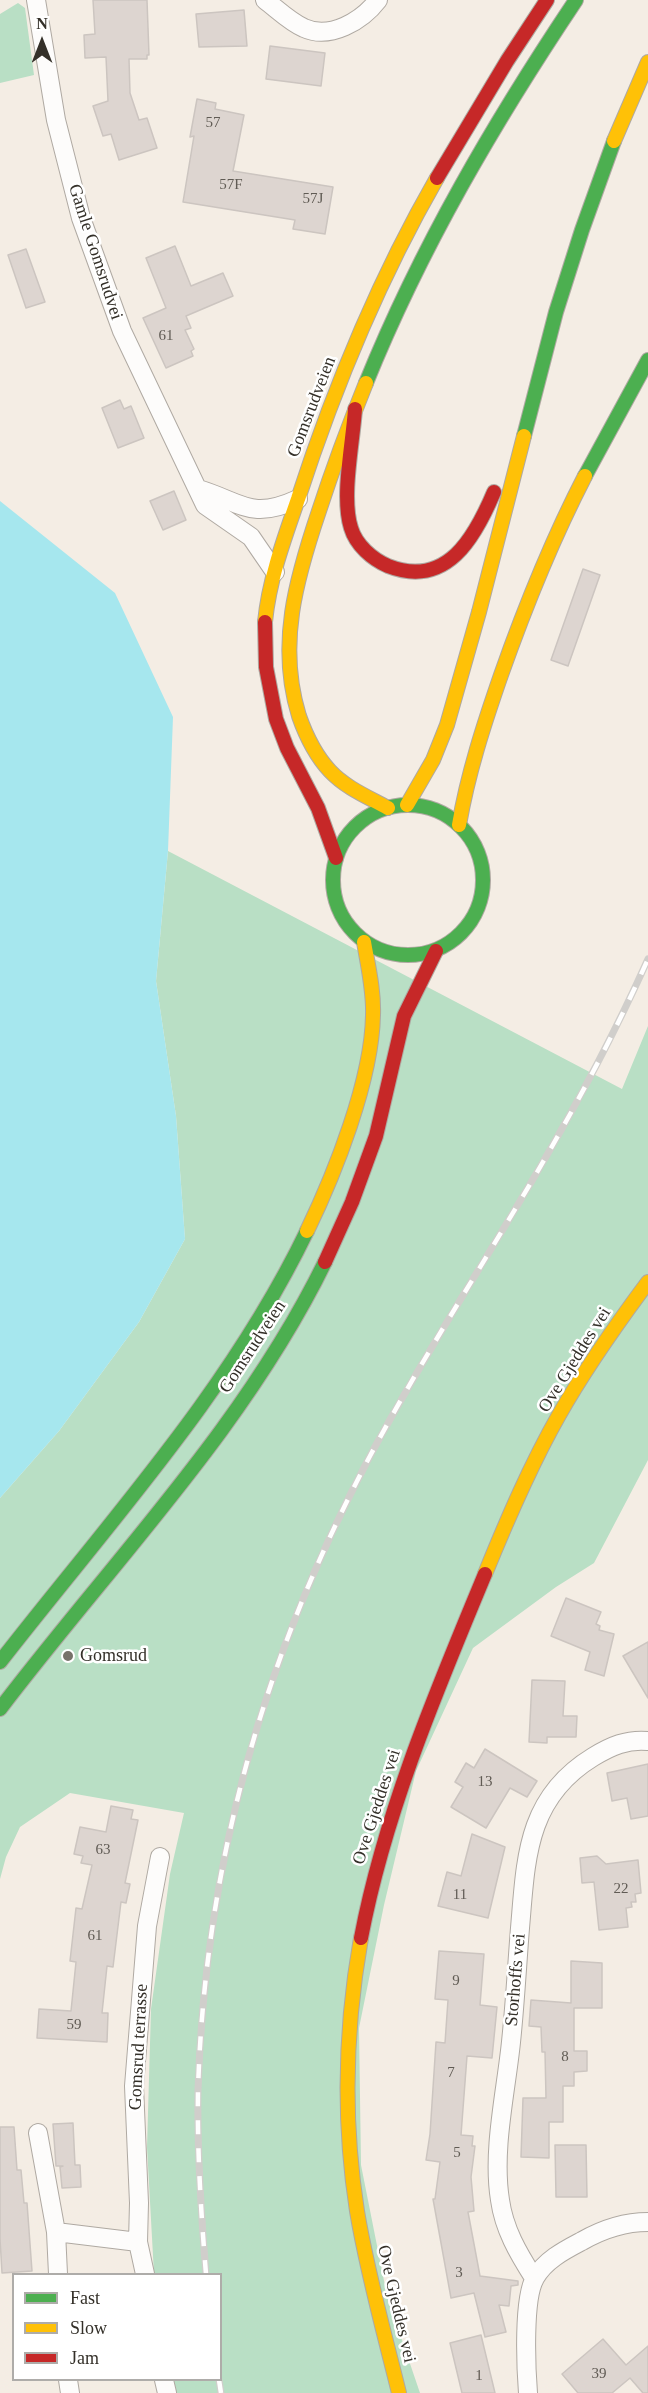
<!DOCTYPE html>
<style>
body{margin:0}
#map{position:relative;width:648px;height:2393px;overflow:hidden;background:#f4ede4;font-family:"Times New Roman",serif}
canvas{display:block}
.legend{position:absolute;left:12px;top:2273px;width:210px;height:108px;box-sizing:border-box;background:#fff;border:2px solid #aeaca9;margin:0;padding:8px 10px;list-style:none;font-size:18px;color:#343029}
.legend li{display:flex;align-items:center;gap:12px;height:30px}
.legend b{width:30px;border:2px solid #aeaca9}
.north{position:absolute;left:12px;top:12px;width:60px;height:60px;-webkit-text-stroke:4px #fff;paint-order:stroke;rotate:0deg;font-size:16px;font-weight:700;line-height:24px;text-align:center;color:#343029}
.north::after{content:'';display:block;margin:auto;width:21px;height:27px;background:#343029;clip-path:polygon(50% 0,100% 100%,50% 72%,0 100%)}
</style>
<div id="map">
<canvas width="648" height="2393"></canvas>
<ul class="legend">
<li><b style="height:8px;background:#4caf50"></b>Fast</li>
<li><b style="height:8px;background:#ffc107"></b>Slow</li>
<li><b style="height:8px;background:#c62828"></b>Jam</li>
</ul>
<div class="north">N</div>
</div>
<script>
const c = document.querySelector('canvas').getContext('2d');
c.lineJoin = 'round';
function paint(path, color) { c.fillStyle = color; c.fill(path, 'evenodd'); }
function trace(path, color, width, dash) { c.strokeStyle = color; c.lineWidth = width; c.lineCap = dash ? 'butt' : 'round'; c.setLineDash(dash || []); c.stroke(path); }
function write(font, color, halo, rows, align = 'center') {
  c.font = font + ' "Times New Roman",serif'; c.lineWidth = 5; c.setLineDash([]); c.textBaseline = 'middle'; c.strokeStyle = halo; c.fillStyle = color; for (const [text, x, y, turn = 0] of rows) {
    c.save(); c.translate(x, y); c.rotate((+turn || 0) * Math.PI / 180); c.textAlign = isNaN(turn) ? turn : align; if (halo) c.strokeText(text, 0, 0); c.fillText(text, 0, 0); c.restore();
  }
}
paint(new Path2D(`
 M18,3L25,8L34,75L0,83V14Z
 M168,851L622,1089L648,1026V1460L594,1563L556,1587L473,1648L416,1771L384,1905L359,2028L361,2165L387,2296L420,2393H162L161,2380H220V2274H154L147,2147L151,2009L170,1874L184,1813L70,1793L20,1827L6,1857L0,1879V1498L59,1431L139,1322L185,1239L176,1116L156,981Z`), '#b9dfc5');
paint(new Path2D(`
 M0,501L115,593L173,717L168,851L156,981L176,1116L185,1239L139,1322L59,1431L0,1498Z`), '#a6e7ee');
const building = new Path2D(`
 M93,0H147L149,55H147V59H129L130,93L139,120L147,118L157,148L119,160L111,134L103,136L93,106L108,101L106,57L85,58L84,35L95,34Z
 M244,10L247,46L199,47L196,14Z
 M270,46L325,53L321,86L266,79Z
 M197,99L216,103L215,109L244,115L233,171L333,187L325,234L293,229L295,220L183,202L194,136L190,137Z
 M175,246L191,286L223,273L233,296L186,316L191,328L185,330L194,349L191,351L193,356L166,368L143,318L166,308L146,258Z
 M26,249L45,302L26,308L8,255Z
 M120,400L124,409L131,406L144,438L118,448L102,408Z
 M174,491L186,520L163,530L150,501Z
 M583,569L600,575L568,666L551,660Z
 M566,1598L601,1612L596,1624L600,1626L599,1630L614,1634L604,1676L585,1670L590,1652L551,1636Z
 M648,1642V1698L623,1656Z
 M532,1680L565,1681L563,1716H577L576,1737H547V1743L529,1742Z
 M485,1749L537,1781L527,1797L510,1788L486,1828L451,1807L463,1787L455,1782L466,1763L474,1768Z
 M648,1764V1816L631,1819L627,1798L612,1801L607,1773Z
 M111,1806L133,1810L131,1819L138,1820L125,1883L130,1884L126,1903L121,1902L113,1967L107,1966L102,2013H108L107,2042L37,2038L39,2009L71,2011L76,1962L70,1961L76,1908L82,1909L92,1865L81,1863L83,1856L74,1854L80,1827L106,1832Z
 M472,1834L505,1847L488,1918L438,1906L447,1872L461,1876Z
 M597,1856L606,1864L638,1860L641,1893L635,1894L636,1902H631L632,1907L626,1908L628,1927L599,1930L594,1882L582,1883L580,1858Z
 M439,1951L484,1954L480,2005L497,2007L492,2058L467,2056L461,2135L473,2136L472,2146H475L471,2177L474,2211L468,2212L480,2276L518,2281V2285L511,2286L509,2306L499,2305L506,2332L485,2337L474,2293L451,2298L433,2199H435L440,2162L426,2160L430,2134L436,2042L445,2043L448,2000L435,1999Z
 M571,1961L602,1963V2008H574V2051H587V2071L574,2072V2086H563V2122H549V2158L521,2157L523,2098H546L545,2052H542L541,2027L529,2026L531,2000L571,2003Z
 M73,2123L75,2165H80L81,2187L62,2188L60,2167L63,2166H56L53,2124Z
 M0,2127H14L17,2170H21L24,2203H27L32,2271L2,2273L0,2239Z
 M555,2145H586L587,2197H556Z
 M481,2335L495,2393H462L450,2343Z
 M603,2339L626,2365L648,2346V2393H643L630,2378L612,2393H578L562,2374Z`);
paint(building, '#ddd5d0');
trace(building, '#ccc5c0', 1.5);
const street = new Path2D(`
 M36,0L56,120L81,218L122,331L205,505L251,537L275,572
 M265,0C277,9 290,22 304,28C330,40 362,21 378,0
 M198,489C242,502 250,521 298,499
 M38,2133L56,2232L138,2242
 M56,2232L58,2274
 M145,2274L138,2242L139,2203L134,2086L147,1926L160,1857
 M534,2278C518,2253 504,2229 500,2200C492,2150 506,2092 511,2042C515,2004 517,1966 520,1928C526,1859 526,1798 593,1757C611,1746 627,1739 648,1741
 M68,2380L70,2393
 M164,2380L167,2393
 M528,2393C526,2368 523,2298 535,2278C545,2260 565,2250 582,2241C603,2229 623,2222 648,2222`);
const fast = new Path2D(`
 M366,383C421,247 495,121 576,0
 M524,436L556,312L582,230L614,141
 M585,476L648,360
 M333 880a75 75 0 1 1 150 0a75 75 0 1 1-150 0Z
 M0,1662C108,1523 230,1391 307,1231
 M0,1709C111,1563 244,1428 325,1262`);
const slow = new Path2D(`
 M614,141L648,62
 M366,383C349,425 333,468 319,511C296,579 277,645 299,716C306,736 316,756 330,771C346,788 368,797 388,808
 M265,622C269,580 284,539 298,499C334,388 379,279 437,178
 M407,805L433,760L447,725L479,612L524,436
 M459,825C468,773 484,724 501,675C525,607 552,540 585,476
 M307,1231C335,1173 372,1080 373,1015C374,991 368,966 364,942
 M485,1574C507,1520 530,1466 559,1415C585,1369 616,1325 648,1282
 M361,1938C345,2028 343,2121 357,2211C367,2272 384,2332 399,2393`);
const jam = new Path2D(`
 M437,178L507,61L547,0
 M355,409C353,442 341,497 351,528C356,545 372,559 388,566C447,589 475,537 494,492
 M265,622L266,667L276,719L287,748L318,808L336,858
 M325,1262L352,1202L376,1136L404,1016L436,951
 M361,1938C385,1812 436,1692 485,1574`);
trace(street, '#afa9a2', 20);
trace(fast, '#afa9a2', 16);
trace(slow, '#afa9a2', 16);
trace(jam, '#afa9a2', 16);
trace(street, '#fdfcfb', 18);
trace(fast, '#4caf50', 14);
trace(slow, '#ffc107', 14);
trace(jam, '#c62828', 14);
const rail = new Path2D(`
 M206,2274C201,2213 197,2151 198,2090C205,1862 264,1657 370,1456C421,1360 481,1268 536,1174C577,1104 615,1033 648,959
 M219,2380L221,2393`);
trace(rail, '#d0cecb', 7);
trace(rail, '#fff', 4.5, [14]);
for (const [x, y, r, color] of [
 [68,1656,6,"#77726a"]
]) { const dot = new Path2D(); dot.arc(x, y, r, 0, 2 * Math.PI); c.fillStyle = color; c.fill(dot); trace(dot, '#fff', 2); }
write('15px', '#605b54', null, [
 ["57",213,123],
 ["57F",231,185],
 ["57J",313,199],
 ["61",166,336],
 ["13",485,1782],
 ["63",103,1850],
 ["22",621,1889],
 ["11",460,1895],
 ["61",95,1936],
 ["9",456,1981],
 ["59",74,2025],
 ["8",565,2057],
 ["7",451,2073],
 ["5",457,2153],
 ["3",459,2273],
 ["39",599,2374],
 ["1",479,2376]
]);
write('18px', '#343029', '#fff', [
 ["Gamle Gomsrudvei",95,252,72],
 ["Gomsrudveien",312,407,-69],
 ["Gomsrudveien",253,1347,-57],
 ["Ove Gjeddes vei",575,1360,-58],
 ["Ove Gjeddes vei",377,1807,-72],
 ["Storhoffs vei",516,1980,-85],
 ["Gomsrud terrasse",139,2047,-87],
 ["Ove Gjeddes vei",396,2304,77]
]);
write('18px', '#343029', '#fff', [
 ["Gomsrud",80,1656]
], 'left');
</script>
